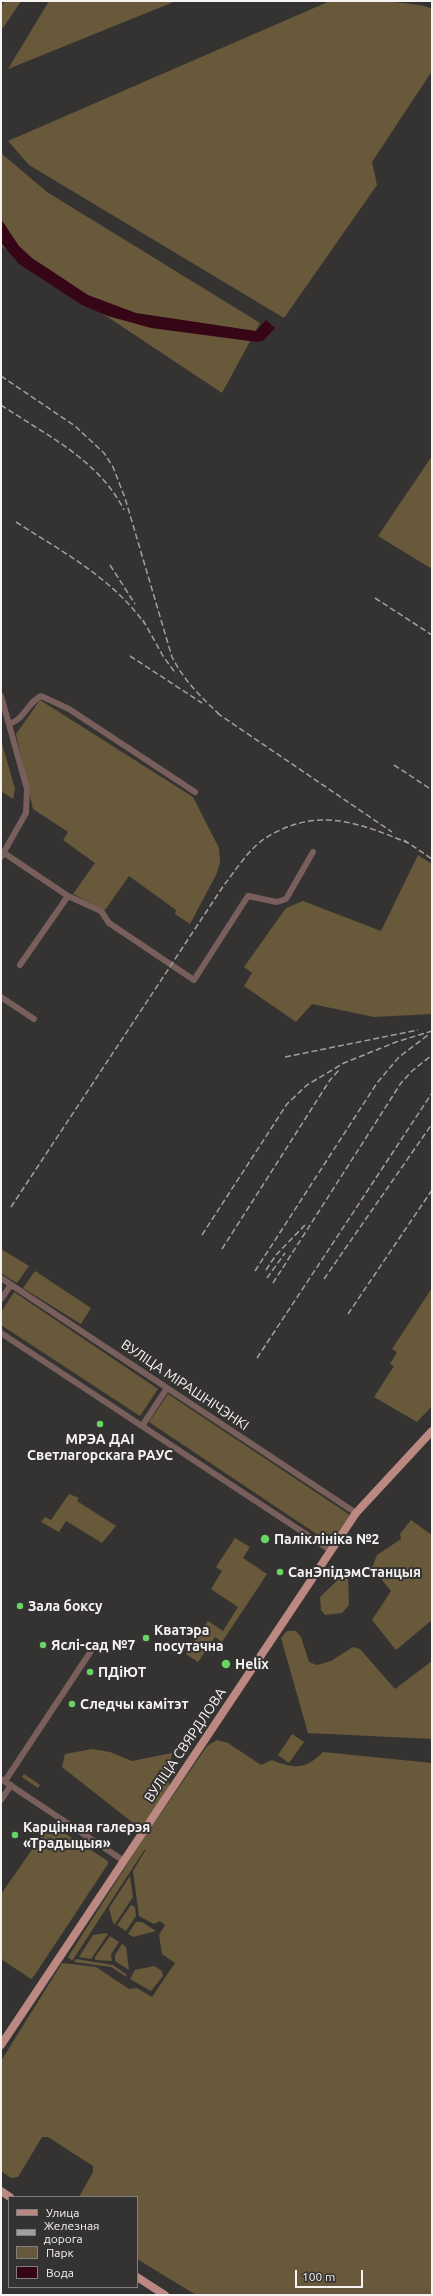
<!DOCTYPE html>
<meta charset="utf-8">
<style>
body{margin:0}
#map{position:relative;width:433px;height:2296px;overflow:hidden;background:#353332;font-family:Ubuntu,sans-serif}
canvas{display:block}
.frame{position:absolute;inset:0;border:2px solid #f6f4f3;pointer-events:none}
.legend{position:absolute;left:8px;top:2196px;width:130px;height:92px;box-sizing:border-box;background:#353332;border:1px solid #82807f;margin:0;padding:5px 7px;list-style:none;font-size:12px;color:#f6f4f3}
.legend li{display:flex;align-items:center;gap:8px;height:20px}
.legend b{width:20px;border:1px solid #82807f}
.scale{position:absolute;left:295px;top:2270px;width:68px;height:18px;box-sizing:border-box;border:2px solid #f6f4f3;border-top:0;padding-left:5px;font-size:12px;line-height:14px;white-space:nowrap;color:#f6f4f3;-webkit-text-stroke:3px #353332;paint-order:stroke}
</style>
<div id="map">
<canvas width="433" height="2296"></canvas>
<div class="frame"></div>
<ul class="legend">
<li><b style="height:5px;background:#bc8882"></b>Улица</li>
<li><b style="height:5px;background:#a2a09f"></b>Железная дорога</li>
<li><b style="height:11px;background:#68593a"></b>Парк</li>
<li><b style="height:11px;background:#370616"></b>Вода</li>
</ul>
<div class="scale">100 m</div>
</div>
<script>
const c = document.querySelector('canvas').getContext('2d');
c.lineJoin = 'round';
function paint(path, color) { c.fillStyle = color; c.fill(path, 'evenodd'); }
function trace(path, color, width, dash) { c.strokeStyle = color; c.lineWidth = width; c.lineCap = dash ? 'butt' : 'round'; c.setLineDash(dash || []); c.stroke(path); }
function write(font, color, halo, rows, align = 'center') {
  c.font = font + ' Ubuntu,sans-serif'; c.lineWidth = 4; c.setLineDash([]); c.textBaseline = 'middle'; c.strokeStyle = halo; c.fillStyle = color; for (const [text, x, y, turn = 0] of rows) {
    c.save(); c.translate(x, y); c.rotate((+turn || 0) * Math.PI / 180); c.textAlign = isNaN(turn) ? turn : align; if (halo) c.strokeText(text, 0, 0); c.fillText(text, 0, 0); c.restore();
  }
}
paint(new Path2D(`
 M5,1H21L3,28L1,27V6Z
 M49,1H176L8,69Z
 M330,1C352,1 416,0 432,9V71L372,162L377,185L284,318L29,165L8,141Z
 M1,153L47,192L260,323L222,393L1,246Z
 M432,456V569L378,536Z
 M40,700L193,797L219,848L220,863L216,875L190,924L175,914L176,910L129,876L105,910L73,894L95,863L63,840L68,832L33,809L16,734Z
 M1,740L15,789L13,799L1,791Z
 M418,855L432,864V1014L374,1017L312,1004L296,1022L244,986L252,973L244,967L286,908L303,901L381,931Z
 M1,1249L29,1266L17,1283L1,1273Z
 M35,1271L91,1308L81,1324L23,1288Z
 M432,1288V1406L417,1422L374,1397L394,1366L390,1364L397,1352L392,1349Z
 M14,1292L158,1389L140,1416L1,1325V1312Z
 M168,1394L350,1515L330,1543L149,1422Z
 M69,1494L79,1498L77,1501L116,1526L102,1543L66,1521L59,1532L41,1522L45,1517L51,1520Z
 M411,1520L432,1535V1620L396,1650L372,1620L391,1591L372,1568L377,1555L401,1539L400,1534Z
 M235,1538L250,1547L243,1558L267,1574L222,1642L215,1637L198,1662L186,1654L208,1621L223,1631L238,1607L211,1589L222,1571L216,1567Z
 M345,1578H348L349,1605L342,1613L325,1615L321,1610L320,1597L339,1579Z
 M287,1631H296L301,1637L309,1662L317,1665L331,1661L353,1647L360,1649L395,1689L432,1661V1739L308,1733L281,1638Z
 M292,1734L304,1742L289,1763L278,1755Z
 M217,1740L228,1743L261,1765L272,1760C294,1769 305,1770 323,1752L432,1763V2295H196L137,2259V2197H79L93,2172V2166L48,2137H42L18,2177L11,2178L1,2171V2061L62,1963L96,1967L129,1989L137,1988L152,1997L175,1963L162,1954L159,1935L165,1925L160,1921L154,1924L139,1916L133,1871L145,1851V1849L72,1961L68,1957L142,1841L207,1746Z
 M92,1749L110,1752L132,1761L172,1753L168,1777L170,1790L142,1830L62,1767L65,1754Z
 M24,1774L40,1785L38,1788L22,1777Z
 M50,1824L108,1861V1864L34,1976L31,1979L1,1959V1894Z
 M130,1876L133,1897L115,1924L113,1923L109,1908Z
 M131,1905L135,1907L136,1916L126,1931L117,1925Z
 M136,1922H142L156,1931L133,1937L128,1934Z
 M106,1933L108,1934L91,1959L79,1957L93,1935Z
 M110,1936L119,1942L111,1954L112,1961L95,1960V1957Z
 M122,1944L126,1947L129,1970L115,1961V1955Z
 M76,1959L113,1965L127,1975L125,1976L111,1967L74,1962Z
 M154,1966L162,1971L163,1976L151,1991L130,1979L135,1970Z`), '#68593a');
paint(new Path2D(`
 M1,219L19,246L32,258L88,295L136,313L256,331L266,320L275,328L263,341L257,342L151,328L108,316L82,305L19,264L1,243Z`), '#370616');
trace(new Path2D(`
 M1,696L27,789L26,813L1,857
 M9,724C24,720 27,703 41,696L69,709L195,792
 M4,853L68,896L101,911L109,923L194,980L248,896L277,902L286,899L313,852
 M20,965L68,896
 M1,997L34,1019
 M1,1278L356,1513
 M1,1299L11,1285
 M1,1333L330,1550
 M142,1426L167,1388
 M1,1779L124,1861
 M5,1781L93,1648
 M1,1800L11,1785`), '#785f5c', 6);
trace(new Path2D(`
 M1,2045L356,1513L432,1431
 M1,2191L10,2197
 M137,2277L165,2295`), '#bc8882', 8);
trace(new Path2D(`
 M1,376L75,426L104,453L113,467L125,498L172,657C184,681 202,698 221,716
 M1,405C46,435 99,460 124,510
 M16,522C63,552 112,578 145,624
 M110,565L135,604
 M375,598L432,635
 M143,620L163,656L176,674
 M130,656L202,703
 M217,713L392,832
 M394,765L432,790
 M404,840L432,859
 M285,1057L418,1030
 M11,1207L224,885C236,870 248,850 264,839C315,806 358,822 408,843
 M202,1235L287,1104L307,1085L344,1063L396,1042L432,1031
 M222,1249L330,1080L339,1070
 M266,1270L276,1255L305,1225
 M255,1271L377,1083L399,1057L428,1035
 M267,1278L285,1253
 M324,1279L432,1124
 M273,1283L401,1083L412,1071L432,1055
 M348,1314L432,1190
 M257,1358L432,1093`), '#a2a09f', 1.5, [6, 3]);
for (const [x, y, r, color] of [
 [100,1424,4,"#67d466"],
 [265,1539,5,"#67d466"],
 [280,1572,4,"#67d466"],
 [20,1606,4,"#67d466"],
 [146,1638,4,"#67d466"],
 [43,1645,4,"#67d466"],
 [226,1664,5,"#67d466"],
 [90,1672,4,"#67d466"],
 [72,1704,4,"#67d466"],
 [15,1835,4,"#67d466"]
]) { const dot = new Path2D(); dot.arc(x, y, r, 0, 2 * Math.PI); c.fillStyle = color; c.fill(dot); trace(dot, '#353332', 1.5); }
write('14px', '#f6f4f3', '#353332', [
 ["ВУЛІЦА МІРАШНІЧЭНКІ",185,1385,34],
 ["ВУЛІЦА СВЯРДЛОВА",185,1745,-56]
]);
write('bold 14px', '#f6f4f3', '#353332', [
 ["МРЭА ДАІ",100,1439,"center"],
 ["Светлагорскага РАУС",100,1455,"center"],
 ["Паліклініка №2",274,1539],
 ["СанЭпідэмСтанцыя",288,1572],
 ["Зала боксу",28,1606],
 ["Кватэра",154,1630],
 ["посутачна",154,1646],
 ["Яслі-сад №7",51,1645],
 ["Helix",235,1664],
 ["ПДіЮТ",98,1672],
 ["Следчы камітэт",80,1704],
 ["Карцінная галерэя",23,1827],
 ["«Традыцыя»",23,1843]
], 'left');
</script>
